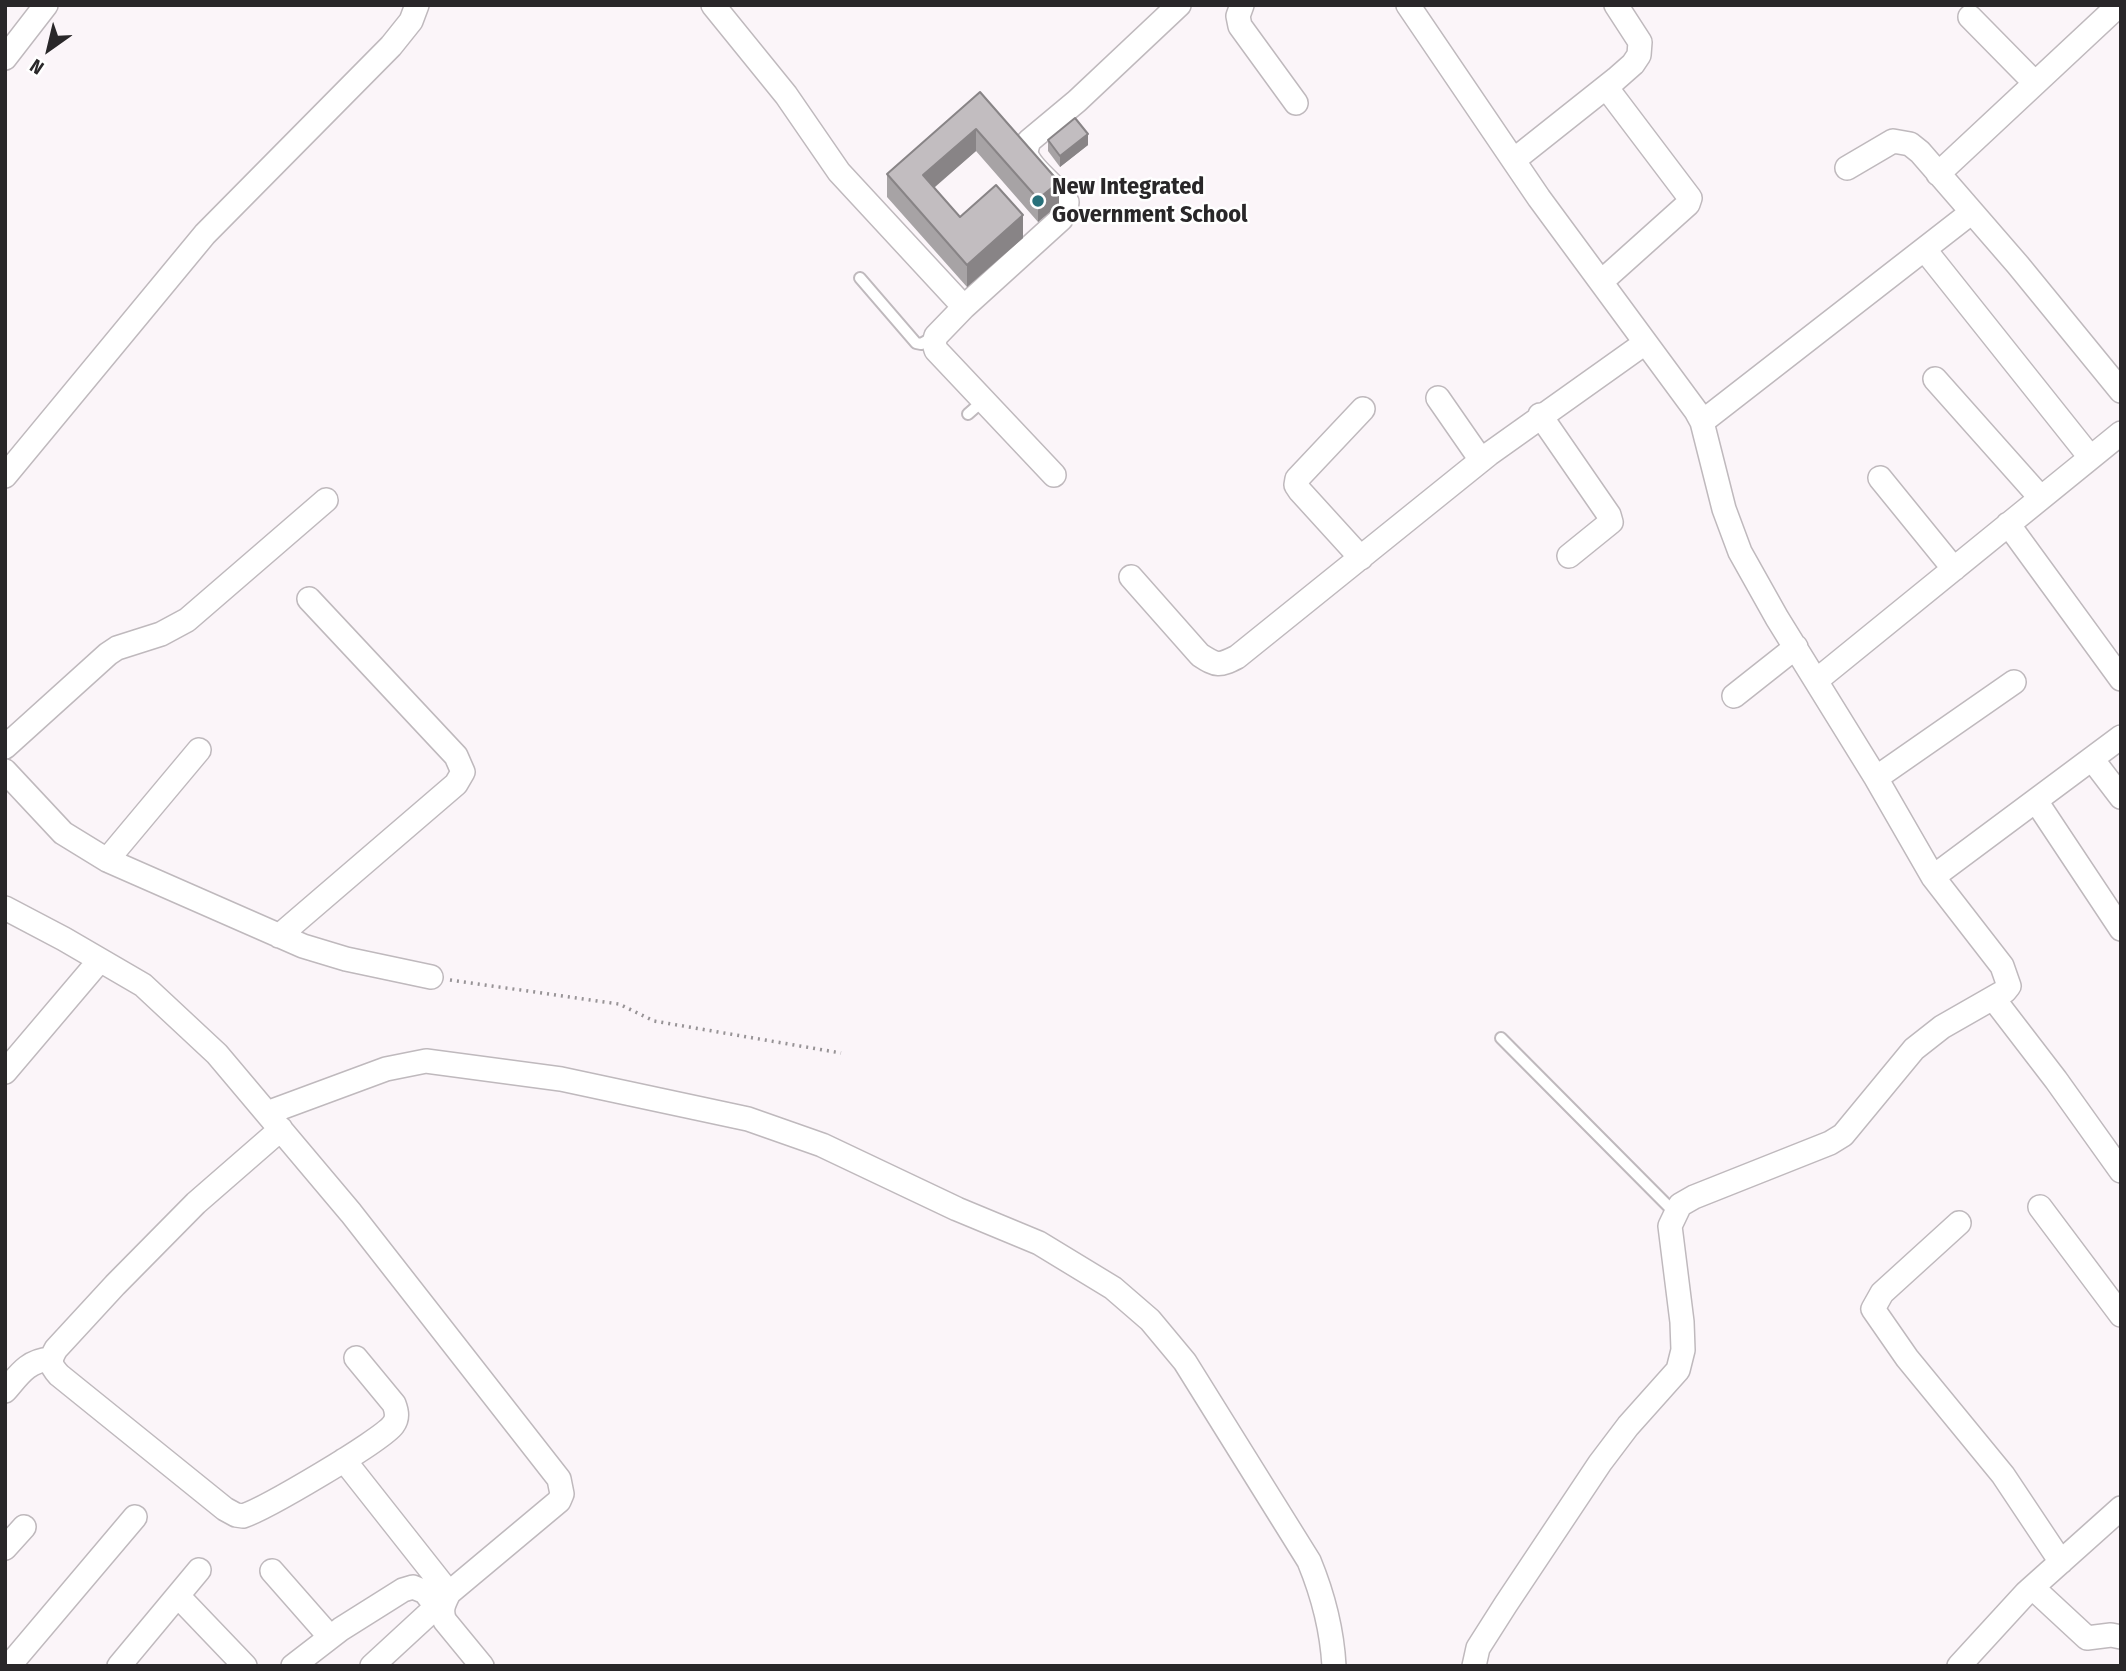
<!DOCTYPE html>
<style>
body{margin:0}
#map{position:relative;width:2126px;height:1671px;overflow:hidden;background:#fbf5f9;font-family:"Fira Sans Condensed",sans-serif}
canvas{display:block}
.frame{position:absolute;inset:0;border:7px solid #292729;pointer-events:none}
.north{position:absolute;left:14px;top:14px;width:70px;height:70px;-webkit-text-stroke:5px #fff;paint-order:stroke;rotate:214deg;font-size:19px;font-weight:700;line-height:28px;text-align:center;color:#292729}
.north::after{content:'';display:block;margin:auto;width:24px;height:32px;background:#292729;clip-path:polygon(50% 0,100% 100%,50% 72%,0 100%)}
</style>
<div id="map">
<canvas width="2126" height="1671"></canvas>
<div class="frame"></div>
<div class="north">N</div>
</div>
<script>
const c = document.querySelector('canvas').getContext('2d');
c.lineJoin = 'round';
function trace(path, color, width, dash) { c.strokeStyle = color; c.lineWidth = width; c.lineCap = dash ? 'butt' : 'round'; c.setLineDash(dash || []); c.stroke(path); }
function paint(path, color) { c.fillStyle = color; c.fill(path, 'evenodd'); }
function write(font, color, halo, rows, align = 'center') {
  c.font = font + ' "Fira Sans Condensed",sans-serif'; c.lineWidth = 5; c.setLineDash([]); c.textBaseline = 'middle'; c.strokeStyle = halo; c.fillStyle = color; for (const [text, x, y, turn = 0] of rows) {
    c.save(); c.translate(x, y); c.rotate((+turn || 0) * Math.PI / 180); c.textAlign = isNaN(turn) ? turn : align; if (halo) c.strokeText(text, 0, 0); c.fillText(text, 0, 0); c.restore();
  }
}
const lane = new Path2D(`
 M860,278L916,343L921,344L934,337
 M968,414L984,400
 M1501,1038L1675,1213`);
const street = new Path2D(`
 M713,5L786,95L839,172L964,307
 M1242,5L1238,16L1240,26L1296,103
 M1408,5L1539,198L1696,411L1702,422L1724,509L1740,552L1777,618L1876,778L1933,877L2002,966L2009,986L2005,991L1942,1027L1914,1049L1843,1135L1830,1143L1694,1197L1680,1205L1670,1226L1682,1322L1683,1350L1678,1370L1628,1426L1600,1463L1506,1604L1478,1648L1474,1666
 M1970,17L2035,83
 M5,58L46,5
 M1514,160L1616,79L1633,64L1639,55L1640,42L1616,5
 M1847,168L1893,141L1910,144L1920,152L2018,265L2121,391
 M1938,174L2119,5
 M1925,250L2090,457
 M1601,282L1688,204L1690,198L1606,87
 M1935,379L2040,497
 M1438,398L1481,460
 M1540,415L1609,515L1611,522L1569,556
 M1702,422L1972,212
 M1054,475L936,350L934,343L936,336L964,307L1061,219L1066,211L1067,202C1057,187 1035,172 1028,158C1025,153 1027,147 1029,141L1077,101L1179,5
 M5,476L205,234L391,46L411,21L417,5
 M1880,478L1954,569
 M2008,524L2121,679
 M1361,558L1300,491L1296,485L1297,479L1363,409
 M1131,577L1200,655C1217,666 1219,666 1237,657L1489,454L1645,343
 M1817,680L2121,433
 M1734,696L1796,647
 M5,747L108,654L117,648L161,634L187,620L326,500
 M2092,759L2121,797
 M5,771L63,833L107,860L303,946L346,959L431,977
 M1876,778L2014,682
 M2036,801L2121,929
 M107,860L199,750
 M1933,877L2121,737
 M5,908L64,939L143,985L217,1054L351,1213L559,1479L562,1494L559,1501L449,1593C444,1603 440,1610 445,1621L482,1666
 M279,936L456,784L463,772L456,756L309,599
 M1993,998L2056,1080L2121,1171
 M5,1072L100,960
 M267,1113L386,1069L426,1061L561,1079L748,1119L822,1145L957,1209L1039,1243L1113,1288L1150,1320L1185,1362L1309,1561C1323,1595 1332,1629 1334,1666
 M281,1129L196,1203L115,1285L56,1349C49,1361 50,1365 59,1375L225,1509L236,1515L243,1516C265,1509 381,1441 393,1425C398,1418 397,1412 394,1404L356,1358
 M2040,1207L2121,1315
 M1959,1223L1882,1293L1873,1309L1907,1358L2003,1475L2061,1562
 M5,1391C19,1375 27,1361 50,1359
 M344,1460L449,1593
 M5,1548L24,1527
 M272,1571L330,1637
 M2033,1588L2087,1638L2111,1635L2121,1637
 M178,1596L245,1666
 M9,1666L135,1517
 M119,1666L199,1570
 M293,1666L341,1629L403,1590L413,1587L425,1592L442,1614
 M372,1666L436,1607
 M1959,1666L2026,1593L2121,1508`);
trace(lane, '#bfb9bd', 14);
trace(street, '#bfb9bd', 26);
trace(new Path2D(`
 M450,980L619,1004L654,1021L841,1053`), '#979396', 3.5, [2, 5]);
trace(lane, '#fff', 10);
trace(street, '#fff', 23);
paint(new Path2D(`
 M980,92L1059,204L1038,222L976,151L934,188L960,217L1023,238L967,287L887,197V174Z
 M1048,140L1088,145L1060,167L1048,151Z`), '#a7a3a5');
paint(new Path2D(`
 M976,129V151L923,197V175Z
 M1088,134V145L1060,167V156Z
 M1059,182V204L1038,222V199Z
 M1023,215V238L967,287V265Z`), '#888486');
const building = new Path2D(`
 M980,92L1059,182L1038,199L976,129L923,175L960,217L996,185L1023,215L967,265L887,174Z
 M1075,118L1088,134L1060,156L1048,140Z`);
paint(building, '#c2bdc0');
trace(building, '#888486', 2);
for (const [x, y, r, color] of [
 [1038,201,7,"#28707a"]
]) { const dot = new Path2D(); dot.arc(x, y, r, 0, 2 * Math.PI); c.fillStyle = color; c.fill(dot); trace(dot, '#fff', 2.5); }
write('bold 24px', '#292729', '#fff', [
 ["New Integrated",1052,187],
 ["Government School",1052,215]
], 'left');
</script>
